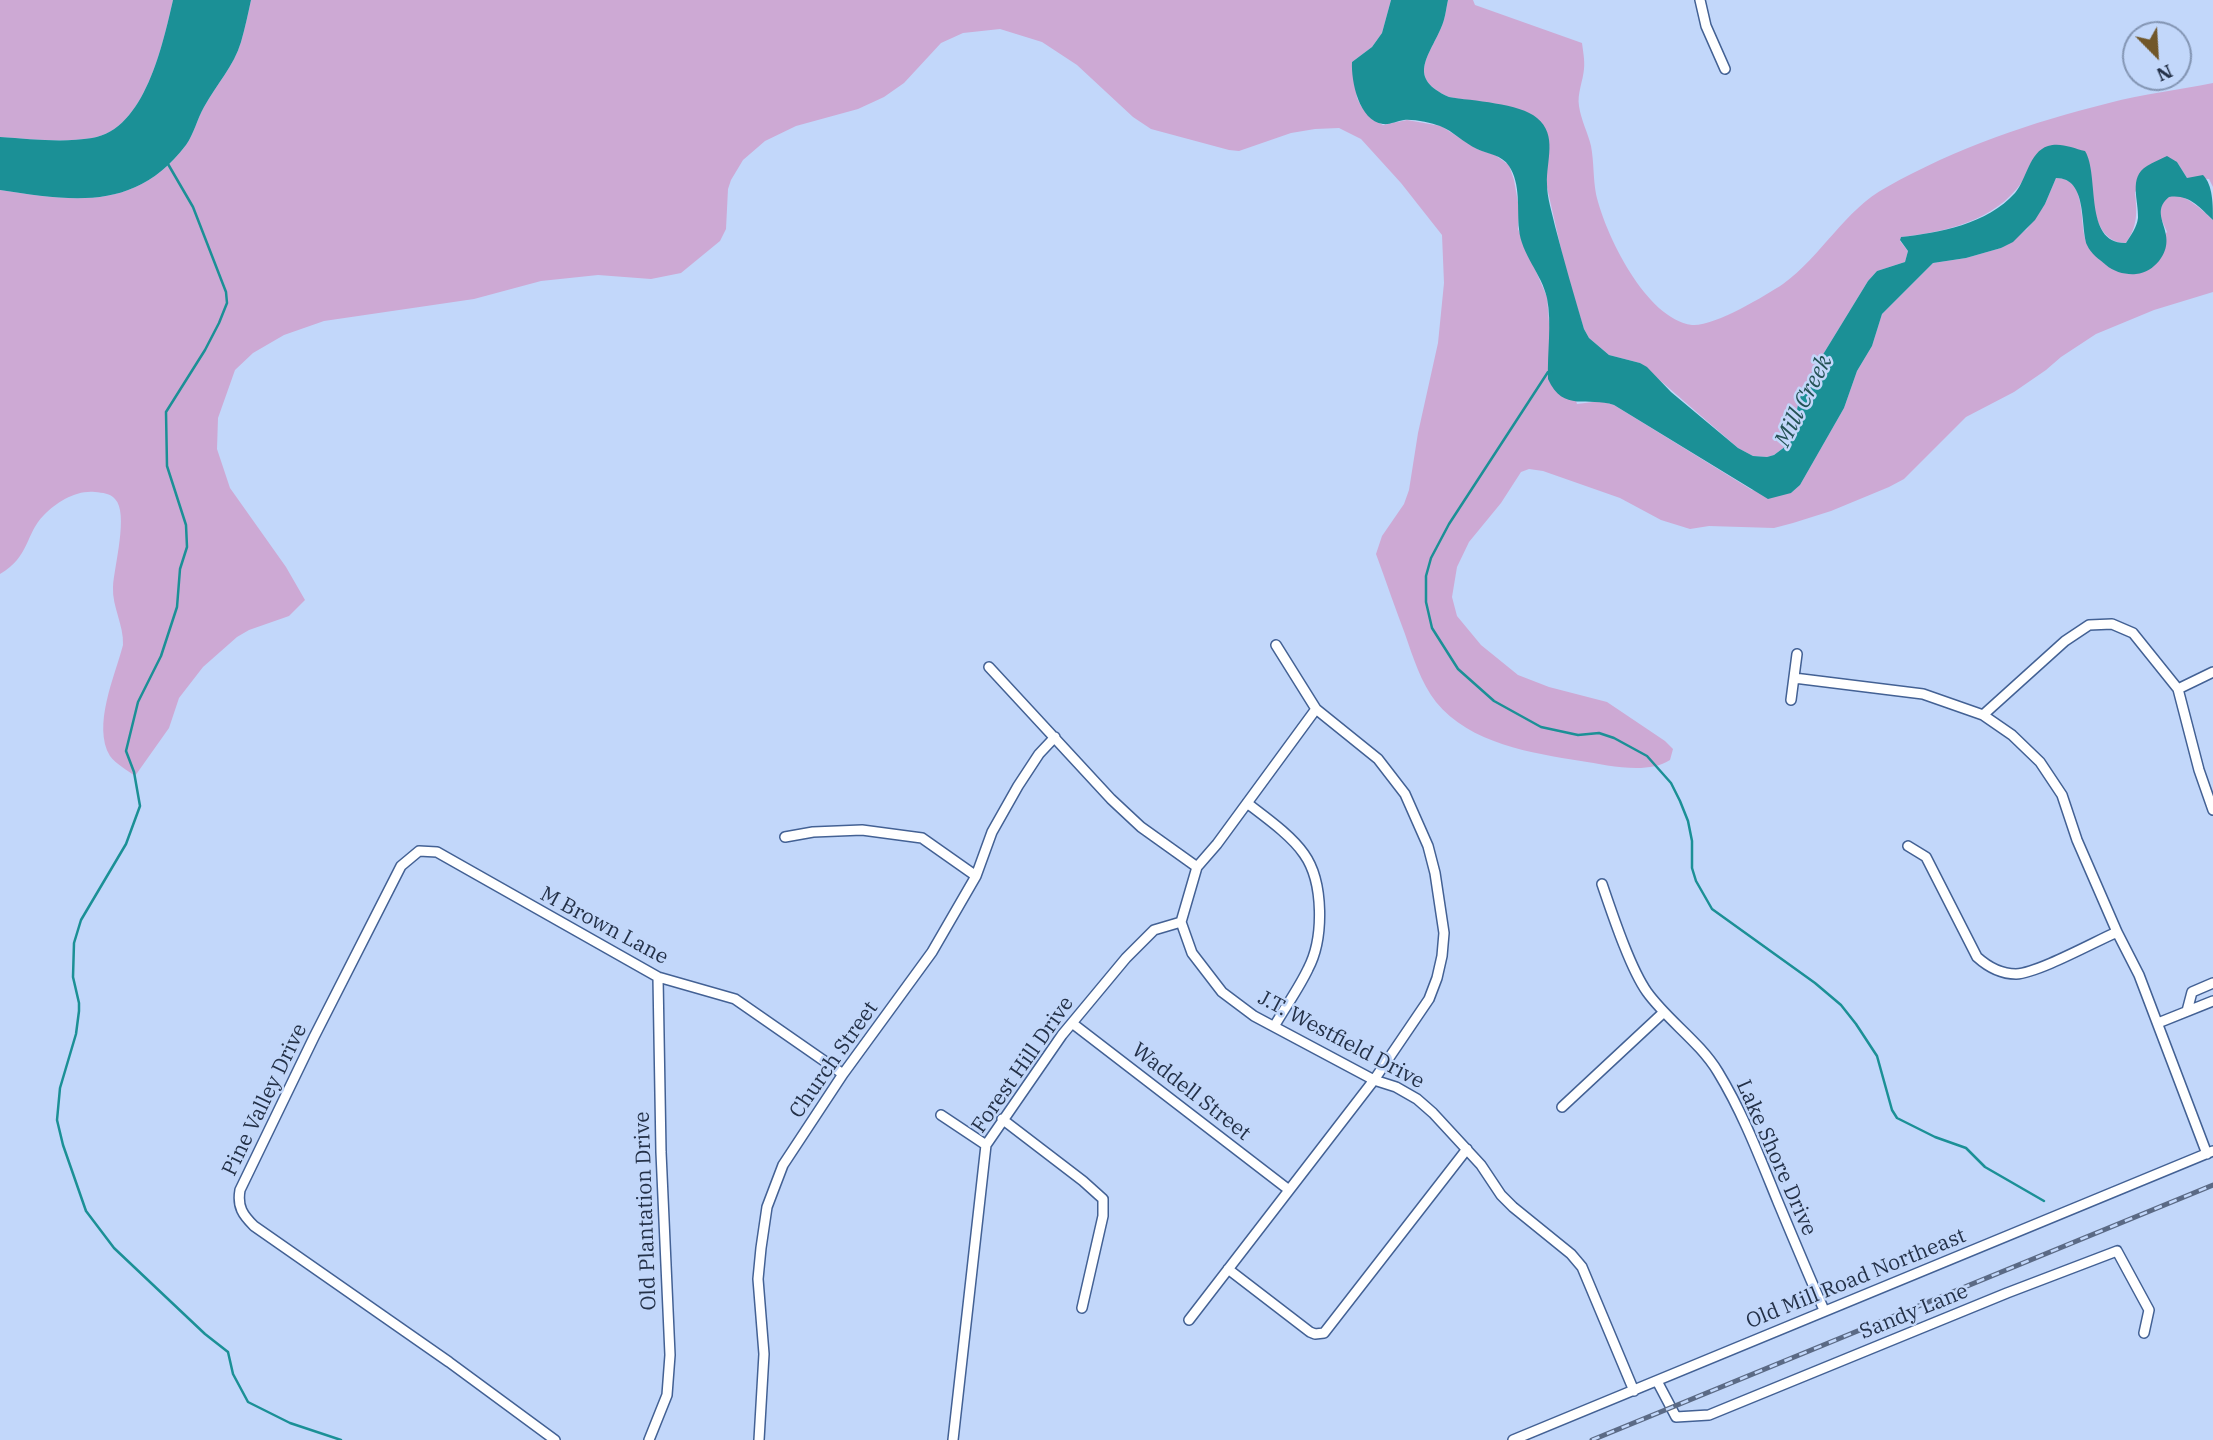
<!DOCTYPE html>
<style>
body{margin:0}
#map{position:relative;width:2213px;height:1440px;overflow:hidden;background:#c2d7fa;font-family:"IBM Plex Serif",serif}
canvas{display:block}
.north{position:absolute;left:2122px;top:21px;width:70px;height:70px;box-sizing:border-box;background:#c2d7fa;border:2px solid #8395b3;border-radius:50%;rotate:156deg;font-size:19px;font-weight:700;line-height:28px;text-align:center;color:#243148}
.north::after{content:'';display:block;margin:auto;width:24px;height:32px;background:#715729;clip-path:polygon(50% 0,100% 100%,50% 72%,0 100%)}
</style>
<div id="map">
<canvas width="2213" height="1440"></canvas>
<div class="north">N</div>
</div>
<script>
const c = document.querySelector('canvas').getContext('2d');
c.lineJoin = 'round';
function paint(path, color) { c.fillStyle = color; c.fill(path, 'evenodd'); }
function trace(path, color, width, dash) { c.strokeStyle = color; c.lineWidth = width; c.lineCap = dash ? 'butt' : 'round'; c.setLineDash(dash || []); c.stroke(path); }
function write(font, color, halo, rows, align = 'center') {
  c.font = font + ' "IBM Plex Serif",serif'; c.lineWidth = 5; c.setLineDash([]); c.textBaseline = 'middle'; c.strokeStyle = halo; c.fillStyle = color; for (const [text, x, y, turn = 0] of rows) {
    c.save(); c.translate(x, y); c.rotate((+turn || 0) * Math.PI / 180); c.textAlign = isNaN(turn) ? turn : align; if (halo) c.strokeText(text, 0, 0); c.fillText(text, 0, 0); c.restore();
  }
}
paint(new Path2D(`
 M0,0H173C163,43 145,130 92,138C62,143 31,139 0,137Z
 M251,0H1391L1382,33L1372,47L1352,62L1357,98L1361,106L1372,119L1383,125L1407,120L1441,126L1477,149L1495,155L1509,165L1514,180L1519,208L1518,229L1547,297L1549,322L1577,404L1601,401L1614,405L1752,490L1791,493L1800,485L1844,408L1857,371L1872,346L1882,314L1933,263L1966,258L2001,248L2027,229L2045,204L2056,178C2090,178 2077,228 2088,245C2098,261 2114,272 2132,274L2167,232L2160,216C2163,174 2198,206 2213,220V292L2154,310L2096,334L2061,357L2046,370L2014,392L1966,417L1904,479L1889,487L1831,511L1793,523L1774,528L1709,526L1690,529L1661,520L1620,498L1543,471L1529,469L1521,472L1501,503L1469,542L1457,567L1452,597L1457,616L1481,645L1518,675L1549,687L1607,702L1665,741L1673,749L1670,760C1647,775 1607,765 1581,761C1532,753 1470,744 1436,702C1421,683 1413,657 1405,634C1395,608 1386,581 1376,554L1382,536L1404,504L1409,490L1418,433L1438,343L1444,283L1442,235L1401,183L1361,139L1339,128L1315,129L1291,133L1239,151L1229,150L1151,129L1133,117L1077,65L1042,42L1000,29L963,33L941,43L904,83L884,97L858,109L796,126L765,141L743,160L731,180L728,189L726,229L720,241L681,273L651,279L598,275L541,281L474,299L324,321L284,335L253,353L235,370L218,418L217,449L230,488L286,567L305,600L289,616L249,630L237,637L203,667L179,698L169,728L135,776C127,770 116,764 110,756C92,726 115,676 123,645C124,625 112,607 113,587C114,567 129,513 115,499C110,493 103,493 95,492C76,490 57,502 44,515C25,534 30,557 0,574V190C73,201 135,212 186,145C194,134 197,119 204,107C216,85 234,66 241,42C245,28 248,14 251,0Z
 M1448,0H1473L1475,5L1582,43C1583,51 1585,61 1584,69C1583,81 1577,94 1579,106C1581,120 1588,133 1591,146C1594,162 1593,178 1596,194C1605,234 1646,319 1692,325C1713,327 1765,296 1783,284C1822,256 1844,210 1887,187C1956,148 2032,122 2109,103C2143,94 2179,90 2213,83V187L2209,179L2187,178L2177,162L2135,192C2137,213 2138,225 2126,243C2091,243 2092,191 2090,165L2022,182C1995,221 1945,232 1901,237L1900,241L1908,251L1905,262L1877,271L1868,281L1808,379L1799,400L1793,429L1786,446L1774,455L1767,457L1753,456L1738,448L1640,363L1609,355L1589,338L1584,329L1566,271L1546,183L1511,108L1449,97C1407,78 1428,58 1441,28C1445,20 1446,9 1448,0Z`), '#cda9d4');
paint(new Path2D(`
 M173,0H251C248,14 245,28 241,42C234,66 216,85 204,107C197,119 194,134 186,145C135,212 73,201 0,190V137C31,139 62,143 92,138C145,130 163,43 173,0Z
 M1391,0H1448C1446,9 1445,20 1441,28C1428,58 1407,78 1449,97C1472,101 1520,103 1537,118C1558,135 1546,161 1547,184C1547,198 1552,212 1555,226C1564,261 1574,295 1584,329L1589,338L1609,355L1640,363L1647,367L1671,392L1738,448L1753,456L1767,457L1774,455L1786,446L1793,429L1799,400L1808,379L1868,281L1877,271L1905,262L1908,251L1900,240L1901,237C1939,233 1987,224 2015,193C2027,179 2029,152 2048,146C2060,142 2073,148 2085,151C2100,175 2083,244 2126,243C2131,235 2137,227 2138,218C2139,201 2128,177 2147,166C2153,162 2161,159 2167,156L2177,162L2187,178L2203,175C2213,185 2213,205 2213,220C2199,207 2189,194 2169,197C2146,216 2181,233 2159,261C2153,268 2146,273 2136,274C2126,275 2114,272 2106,265C2099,259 2091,254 2087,245C2080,226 2088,178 2056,178L2045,204L2035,220L2013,242L2001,248L1966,258L1933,263L1882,314L1872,346L1857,371L1844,408L1800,485L1791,493L1768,499L1614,405C1588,396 1563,413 1548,379C1547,352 1552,324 1547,298C1542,274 1521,254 1519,229C1517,209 1521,184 1509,166C1502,155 1488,154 1477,149C1464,143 1453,131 1440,126C1431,123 1414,119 1404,120C1397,121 1389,125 1383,124C1359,121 1351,81 1352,62L1372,47L1382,33Z`), '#1b9096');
trace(new Path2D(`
 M168,164L193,207L226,292L227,303L219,323L205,350L166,412L167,466L186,525L187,547L180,569L177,607L161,656L138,702L126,751L134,772L140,806L126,844L81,920L74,943L73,977L79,1003V1011L76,1034L60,1088L57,1120L63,1145L86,1211L114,1248L205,1334L228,1352L233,1374L248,1402L290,1423L341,1440
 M1551,372H1548L1449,524L1431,558L1426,576V602L1432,628L1458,669L1494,701L1541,727L1578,735L1599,733L1614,738L1647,756L1671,783L1680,801L1688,821L1692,841V868L1696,881L1712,909L1815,983L1841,1005L1856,1024L1877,1056L1892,1110L1897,1118L1935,1137L1966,1148L1985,1167L2044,1201`), '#1b9096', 2.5);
const minor = new Path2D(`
 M1700,0L1706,26L1725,69
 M989,667L1111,799L1141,827L1197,867
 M1794,678L1923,694L1983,715L2012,735L2040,762L2062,795L2077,840L2117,932L2139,975L2207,1154
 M2178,689L2213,672
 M1791,700L1797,654
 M1316,709L1217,844L1197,867L1181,922L1192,953L1222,992L1254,1016L1374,1080L1396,1087L1417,1099L1433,1113L1481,1165L1501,1195L1513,1207L1571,1254L1582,1267L1634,1391
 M1983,715L2065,641L2089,625L2112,624L2133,633L2178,689L2199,770L2213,810
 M1247,803C1265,817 1291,835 1304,854C1324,882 1324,939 1308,969C1299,988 1286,1006 1275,1025
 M785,837L813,832L862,830L922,838L976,876
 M1908,846L1926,857L1977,957C1987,966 2001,974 2016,974C2038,973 2094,942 2117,932
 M1602,884C1612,913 1630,968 1647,992C1668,1021 1699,1041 1718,1072C1743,1113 1760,1158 1778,1202C1793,1238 1808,1274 1824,1310
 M2187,1011L2192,992L2213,983
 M1072,1023L1289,1190
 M2158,1023L2213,1001
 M1562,1107L1664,1012
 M941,1115L986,1145
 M1002,1119L1083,1181L1103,1199V1216L1082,1308
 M1228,1269L1310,1332L1315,1334L1324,1333L1467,1149
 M1189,1320L1374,1080L1429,999L1437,978L1442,956L1444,933L1435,873L1428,846L1405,794L1378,759L1316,709L1276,645
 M1657,1381L1676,1417L1709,1415L2007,1293L2117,1251L2149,1310L2144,1333
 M555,1440L449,1362L254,1226C243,1215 237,1207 240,1190L314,1037L401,866L419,851L437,852L658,977L735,999L843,1074
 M649,1440L667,1395L670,1355L661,1152L658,977
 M759,1440L764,1354L758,1279L761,1248L767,1207L783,1165L843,1074L932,952L976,876L992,832L1018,786L1039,754L1055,737
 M953,1440L986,1145L1062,1035L1126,958L1154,930L1181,922
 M1513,1440L2213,1151`);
trace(minor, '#436194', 12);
trace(minor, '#fff', 9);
const rail = new Path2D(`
 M1592,1440L2213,1185`);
trace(rail, '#5b6a85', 5);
trace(rail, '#c2d7fa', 2.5, [8]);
write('21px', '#243148', '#c2d7fa', [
 ["M Brown Lane",604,926,28],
 ["J.T. Westfield Drive",1341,1040,28],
 ["Church Street",834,1060,-55],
 ["Forest Hill Drive",1023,1065,-55],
 ["Waddell Street",1191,1092,38],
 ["Pine Valley Drive",265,1100,-64],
 ["Lake Shore Drive",1776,1158,66],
 ["Old Plantation Drive",646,1211,-92],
 ["Old Mill Road Northeast",1856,1279,-22],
 ["Sandy Lane",1914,1312,-22]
]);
write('italic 23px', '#245255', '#c2d7fa', [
 ["Mill Creek",1804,401,-63]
]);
</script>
